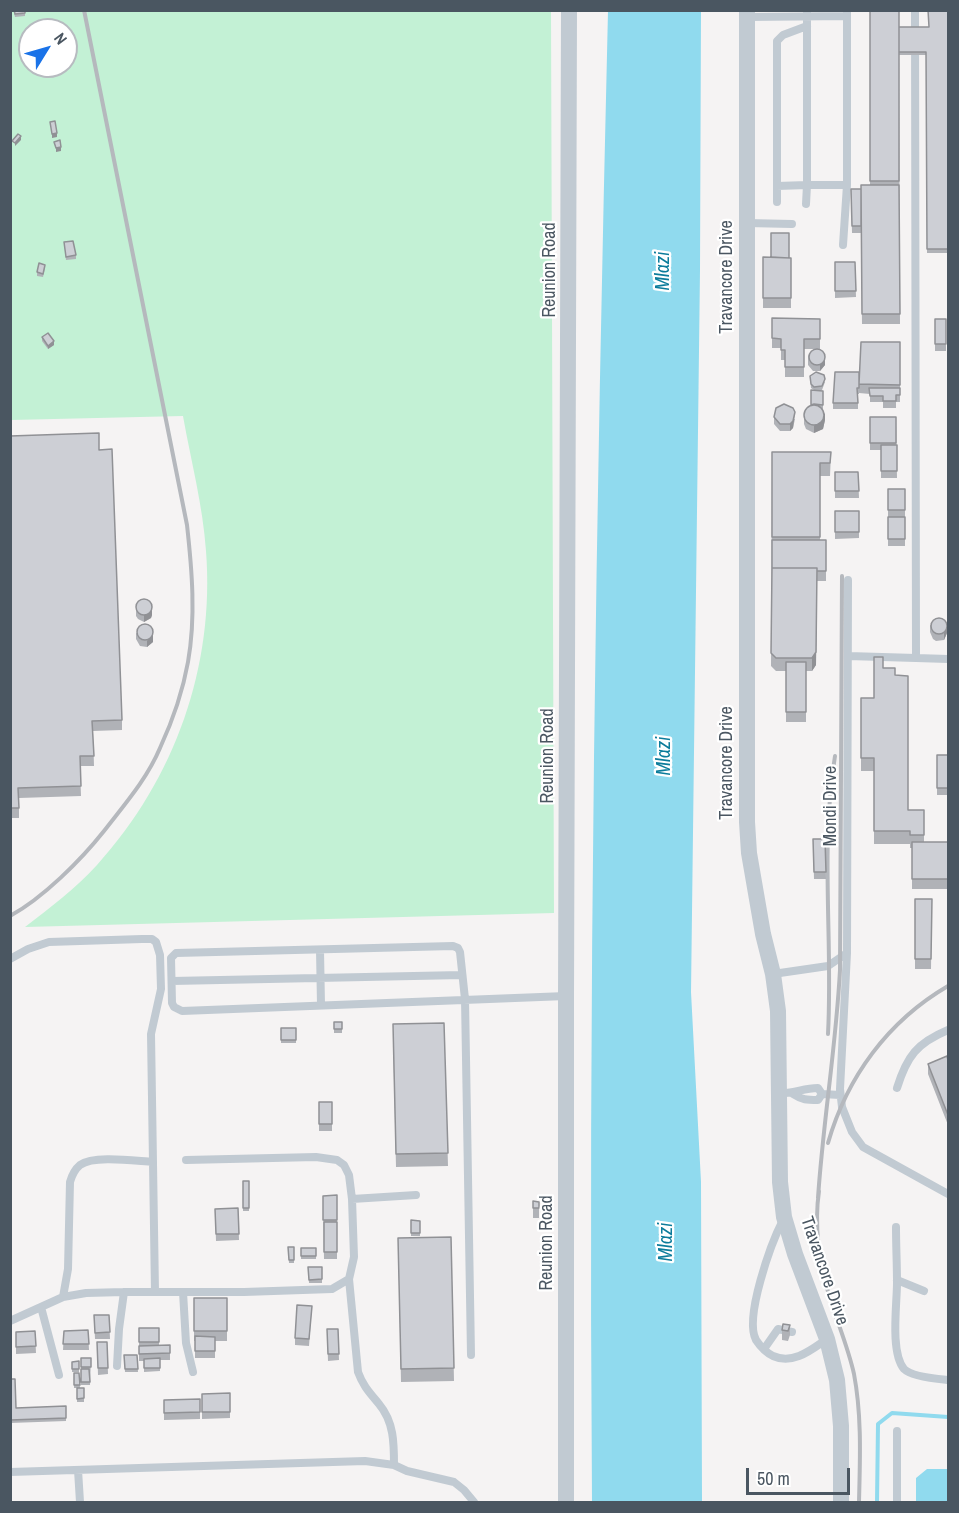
<!DOCTYPE html>
<style>
body{margin:0}
#map{position:relative;width:959px;height:1513px;overflow:hidden;background:#f5f3f3;font-family:"Archivo Narrow",sans-serif}
canvas{display:block}
.frame{position:absolute;inset:0;border:12px solid #4a5661;pointer-events:none}
.north{position:absolute;left:18px;top:18px;width:60px;height:60px;box-sizing:border-box;background:#fff;border:2px solid #b7bbc0;border-radius:50%;rotate:53deg;font-size:16px;font-weight:700;line-height:24px;text-align:center;color:#4a5661}
.north::after{content:'';display:block;margin:auto;width:21px;height:27px;background:#1a73e8;clip-path:polygon(50% 0,100% 100%,50% 72%,0 100%)}
.scale{position:absolute;left:746px;top:1468px;width:104px;height:27px;box-sizing:border-box;border:3px solid #4a5661;border-top:0;padding-left:8px;font-size:18px;line-height:21px;white-space:nowrap;color:#4a5661;-webkit-text-stroke:4px #fff;paint-order:stroke}
</style>
<div id="map">
<canvas width="959" height="1513"></canvas>
<div class="frame"></div>
<div class="north">N</div>
<div class="scale">50 m</div>
</div>
<script>
const c = document.querySelector('canvas').getContext('2d');
c.lineJoin = 'round';
function paint(path, color) { c.fillStyle = color; c.fill(path, 'evenodd'); }
function trace(path, color, width, dash) { c.strokeStyle = color; c.lineWidth = width; c.lineCap = dash ? 'butt' : 'round'; c.setLineDash(dash || []); c.stroke(path); }
function write(font, color, halo, rows, align = 'center') {
  c.font = font + ' "Archivo Narrow",sans-serif'; c.lineWidth = 4.5; c.setLineDash([]); c.textBaseline = 'middle'; c.strokeStyle = halo; c.fillStyle = color; for (const [text, x, y, turn = 0] of rows) {
    c.save(); c.translate(x, y); c.rotate((+turn || 0) * Math.PI / 180); c.textAlign = isNaN(turn) ? turn : align; if (halo) c.strokeText(text, 0, 0); c.fillText(text, 0, 0); c.restore();
  }
}
paint(new Path2D(`
 M10,11H551L554,913L25,927C50,908 76,888 97,865C175,779 215,666 206,551C203,506 191,461 183,416L11,420ZM30,30H66V66H30Z`), '#c3f1d5');
paint(new Path2D(`
 M608,11H701L700,270L691,992L701,1182L702,1502H592C588,1005 596,508 608,11Z
 M927,1469H948V1502H916V1478Z`), '#90daee');
trace(new Path2D(`
 M877,1502L878,1424L892,1413L948,1417`), '#90daee', 4);
trace(new Path2D(`
 M747,17L847,16
 M807,26L783,35L777,41V186L807,185V10
 M777,186V202
 M806,204L807,185H847V10
 M747,223L792,224
 M843,245L847,185
 M848,656L916,658L915,10
 M916,658L948,659
 M320,950L321,1005
 M847,953L840,1089L842,1107L852,1132L863,1147L948,1194
 M10,959L28,949L49,942L142,939H152L156,942L160,955L161,989L151,1034L155,1292
 M773,974L828,966L847,953L848,580
 M172,981L462,975
 M897,1088C907,1056 917,1043 948,1030
 M779,1093C795,1094 802,1088 818,1088L822,1094L818,1100C807,1100 802,1100 793,1094
 M822,1094L840,1095
 M186,1160L316,1157L337,1160L344,1165L349,1175L352,1199L354,1257L349,1279L358,1372C363,1386 370,1393 379,1404C394,1422 394,1443 394,1465
 M153,1162C135,1161 94,1155 80,1165C74,1170 72,1175 70,1182L68,1269L63,1297L86,1293L124,1292H244L332,1289L349,1279
 M352,1199L416,1195
 M783,1220C771,1243 744,1318 756,1340C760,1346 767,1353 773,1356C793,1365 811,1350 827,1339
 M896,1227C896,1246 897,1264 897,1283C897,1304 890,1352 904,1369C912,1377 938,1379 948,1380
 M897,1280L924,1291
 M183,1292L186,1343L193,1372
 M41,1307L59,1375
 M10,1321L63,1297
 M764,1349L778,1329L792,1332
 M471,1355L465,999L460,952L458,948L453,946L176,953L171,958L172,1003L174,1007L182,1011L566,996
 M117,1366L119,1329L124,1292
 M78,1470L80,1502
 M10,1472L365,1461L394,1465L407,1471L454,1482L464,1490L474,1502
 M897,1502V1431`), '#c1cad2', 8);
trace(new Path2D(`
 M747,10V822L749,853L763,934L773,974L778,1011L780,1182L784,1217L795,1254L827,1339L837,1380L841,1426V1502
 M566,1502V996L569,10`), '#c1cad2', 16);
trace(new Path2D(`
 M10,916C43,898 81,860 104,831C124,805 147,779 160,748C172,722 183,690 188,662C196,617 192,570 187,525L84,10
 M828,1034C833,941 820,848 835,756
 M828,1143C847,1077 888,1021 948,986
 M819,1191C814,1225 819,1263 829,1295C837,1322 848,1347 854,1374C862,1416 860,1460 859,1502
 M818,1198C823,1122 836,1047 840,970L842,576`), '#b5b8bd', 4);
paint(new Path2D(`
 M25,10V16L15,17L14,13Z
 M870,10L899,27H929L948,10V253H927L926,55H899L900,324H862L861,233H852L851,189H861L870,185Z
 M64,242L76,255V259L66,260Z
 M763,257L791,258V308H763Z
 M835,262H855L856,297L835,298Z
 M45,268L43,277L37,276V272Z
 M772,318L820,319V349H804V377H785V360H781V348H772Z
 M935,319H946V351H935Z
 M42,337L54,345L48,349L42,341Z
 M900,342V402H896V408H883V402H870V394L859,393V384Z
 M808,355L825,365L820,371H813L808,365Z
 M859,372V394H858V409H833V403Z
 M810,376L825,382L822,390H815L823,391V409L825,420L823,429L814,433L806,429L804,424V418L811,406L814,390L811,388Z
 M774,417L795,419L793,428L790,431H780L774,424Z
 M870,417H896L897,478H881V450H870Z
 M10,436L99,450L122,720V730L93,731L94,766H80L81,796L19,798V818H10Z
 M772,452H831L830,476H820V540H826V581H817L816,665L812,671H806V722H786V671H776L771,666Z
 M835,472H858L859,498H835Z
 M888,489H905V517H888Z
 M835,511H859V538L835,539Z
 M888,517H905V546H888Z
 M136,609L152,615L151,618L144,622L138,619L136,616Z
 M930,625L947,633L944,640L936,641L933,639L930,632Z
 M136,633L153,638V642L147,647L140,646L136,639Z
 M883,668L895,675L908,810H924V842H948V889H912V848H910V844H874V771H861V711L874,698Z
 M937,755H948V795H937Z
 M813,839H825L826,879H814Z
 M915,899H932L931,969H915Z
 M334,1022H342V1033H334Z
 M444,1023L448,1166L396,1167L393,1037Z
 M281,1028H296V1043H281Z
 M948,1060V1125L928,1074V1064Z
 M319,1102H332V1131H319Z
 M243,1181H249V1211H243Z
 M337,1195V1259H324L323,1196Z
 M533,1201L539,1202V1218H533Z
 M238,1208L239,1240L216,1241L215,1209Z
 M411,1220L420,1221V1236H411Z
 M451,1237L454,1381L401,1382L398,1238Z
 M288,1247H294V1263H289Z
 M301,1248H316V1259H301Z
 M308,1267H322V1283H309Z
 M194,1298H227V1341H215V1358H195V1341H194Z
 M312,1306L309,1346L295,1345V1338Z
 M94,1315H109L110,1339H95Z
 M790,1325V1335L788,1341L782,1340V1330Z
 M139,1328H159V1345H170V1360H160V1371L144,1372V1361H139Z
 M327,1329H338L339,1360L328,1361Z
 M88,1330L89,1350H63L64,1331Z
 M35,1331L36,1353L16,1354V1332Z
 M97,1342H107L108,1374L98,1375Z
 M124,1355H137L138,1372H125Z
 M81,1358H91L90,1385H81Z
 M79,1361V1372H72V1362Z
 M74,1373H79L80,1388H84V1402H77V1388H74Z
 M10,1379L16,1408L66,1406V1421L10,1423Z
 M230,1393V1418L202,1419V1394Z
 M200,1399V1419L164,1420V1400Z`), '#b0b2b7');
paint(new Path2D(`
 M57,133V137L52,138V134Z
 M21,136V140L15,146V143Z
 M61,147V151L56,152V148Z
 M54,341V345L48,349V346Z
 M825,359V365L820,371V365Z
 M795,412L793,428L790,431V424Z
 M825,413V420L823,429L814,433V426Z
 M817,568L816,665L812,671V658Z
 M152,608V615L151,618L144,622V615Z
 M947,627V633L944,640V633Z
 M153,632V642L147,647V641Z`), '#909195');
const building = new Path2D(`
 M14,10H25V13L15,14Z
 M870,10H899V181H870Z
 M928,10H948V249H927L926,52H899V27H929Z
 M55,121L57,133L52,134L50,122Z
 M18,134L21,136L15,143L12,141Z
 M60,140L61,147L56,148L54,142Z
 M861,185H899L900,314H862Z
 M851,189H861V226H852Z
 M771,233H789V258L771,257Z
 M73,241L76,255L66,257L64,242Z
 M763,257L791,258V298H763Z
 M835,262H855L856,291H835Z
 M39,263L45,265L43,274L37,272Z
 M772,318L820,319V339H804V367H785V350H781V339L772,338Z
 M935,319H946V344H935Z
 M48,333L54,341L48,346L42,337Z
 M861,342H900V385L859,384Z
 M809 357a8 8 0 1 1 16 0a8 8 0 1 1-16 0Z
 M816,372L824,375L825,379L822,386L814,387L811,384L810,376Z
 M835,372H859V388H857L858,403H833Z
 M869,388H900V395H896V401H883V396H870Z
 M811,390L823,391V405L814,404L811,405Z
 M784,404L793,408L795,412L793,421L790,424H780L774,417L776,408Z
 M804 415a10 10 0 1 1 20 0a10 10 0 1 1-20 0Z
 M870,417H896V443H870Z
 M99,433V450L112,449L122,720L92,721L94,756H80L81,786L18,788L19,808H10V436Z
 M881,445H897V471H881Z
 M772,452H831L830,463H820V537H772Z
 M835,472H858L859,491H835Z
 M888,489H905V510H888Z
 M835,511H859V532H835Z
 M888,517H905V539H888Z
 M772,540H826V571H817V568H772Z
 M772,568H817L816,652L812,658H776L771,653Z
 M136 607a8 8 0 1 1 16 0a8 8 0 1 1-16 0Z
 M931 626a8 8 0 1 1 16 0a8 8 0 1 1-16 0Z
 M137 632a8 8 0 1 1 16 0a8 8 0 1 1-16 0Z
 M874,657H883V668H895V675L908,676V810H924V835H910V831H874V758H861V698H874Z
 M786,662H806V712H786Z
 M937,755H948V788H937Z
 M813,839H825L826,872H814Z
 M912,842H948V879H912Z
 M915,899H932L931,959H915Z
 M334,1022H342V1029H334Z
 M444,1023L448,1153L396,1154L393,1024Z
 M281,1028H296V1040H281Z
 M947,1056L948,1060V1115L928,1064Z
 M319,1102H332V1124H319Z
 M243,1181H249V1208H243Z
 M337,1195V1220H323V1196Z
 M533,1201L539,1202V1208H533Z
 M238,1208L239,1234H216L215,1209Z
 M411,1220L420,1221V1233H411Z
 M324,1222H337V1252H324Z
 M451,1237L454,1368L401,1369L398,1238Z
 M288,1247H294V1260H289Z
 M301,1248H316V1256H301Z
 M308,1267H322V1279L309,1280Z
 M194,1298H227V1331H194Z
 M297,1305L312,1306L309,1339L295,1338Z
 M94,1315H109L110,1332L95,1333Z
 M783,1324L790,1325L788,1331L782,1330Z
 M139,1328H159V1342H139Z
 M327,1329H338L339,1354H328Z
 M88,1330L89,1344H63L64,1331Z
 M35,1331L36,1346L16,1347V1332Z
 M195,1336L215,1337V1351H195Z
 M97,1342H107L108,1368H98Z
 M170,1345V1353L139,1354V1346Z
 M124,1355H137L138,1369H125Z
 M81,1358H91V1367H81Z
 M160,1358V1368H144V1359Z
 M79,1361V1369H72V1362Z
 M81,1369H89L90,1382H81Z
 M74,1373H79L80,1385H74Z
 M10,1379H15L16,1408L66,1406V1418L10,1420Z
 M77,1388H84V1398L77,1399Z
 M230,1393V1412H202V1394Z
 M200,1399V1412L164,1413V1400Z`);
paint(building, '#cdcfd5');
trace(building, '#909195', 1.5);
write('18px', '#4a5661', '#fff', [
 ["Reunion Road",550,270,-90],
 ["Travancore Drive",727,277,-90],
 ["Reunion Road",548,756,-90],
 ["Travancore Drive",727,763,-90],
 ["Mondi Drive",831,806,-90],
 ["Reunion Road",547,1243,-90],
 ["Travancore Drive",824,1271,71]
]);
write('italic 20px', '#0c7c9b', '#fff', [
 ["Mlazi",664,271,-90],
 ["Mlazi",665,756,-90],
 ["Mlazi",667,1242,-90]
]);
</script>
